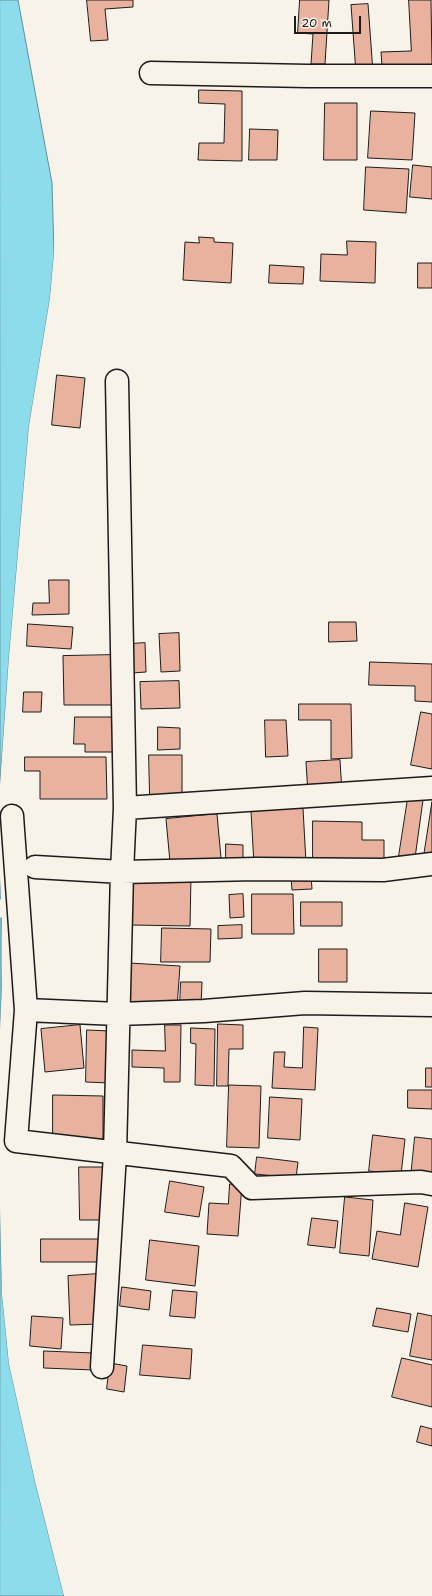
<!DOCTYPE html>
<style>
body{margin:0}
#map{position:relative;width:432px;height:1596px;overflow:hidden;background:#f7f3e8;font-family:"Shantell Sans",sans-serif}
canvas{display:block}
.scale{position:absolute;left:294px;top:16px;width:67px;height:18px;box-sizing:border-box;border:2px solid #1c1c1c;border-top:0;padding-left:5px;font-size:12px;line-height:14px;white-space:nowrap;color:#1c1c1c;-webkit-text-stroke:3px #f7f3e8;paint-order:stroke}
</style>
<div id="map">
<canvas width="432" height="1596"></canvas>
<div class="scale">20 m</div>
</div>
<script>
const c = document.querySelector('canvas').getContext('2d');
c.lineJoin = 'round';
function paint(path, color) { c.fillStyle = color; c.fill(path, 'evenodd'); }
function trace(path, color, width, dash) { c.strokeStyle = color; c.lineWidth = width; c.lineCap = dash ? 'butt' : 'round'; c.setLineDash(dash || []); c.stroke(path); }
const water = new Path2D(`
 M0,0H18L52,183L54,253L50,298L29,426L9,657L0,784Z
 M0,879C3,928 3,978 0,1028Z
 M0,1209L2,1294L9,1364L35,1481L64,1596H0Z`);
paint(water, '#8ddceb');
trace(water, '#608f98', 1);
paint(new Path2D(`
 M55,207L56,253L52,298L31,427L11,657L2,784L0,786L9,657L29,426L50,298L54,253Z
 M0,877L2,879L4,917V986L2,1028L0,1030L2,986V917L0,918V900L1,899Z
 M0,1207L2,1209L4,1294L11,1363L37,1480L66,1596H64L35,1481L9,1364L2,1294Z`), '#f7f3e8');
const building = new Path2D(`
 M87,0H133V7L105,9L108,40L91,41Z
 M300,0H329L325,64H311L313,34L298,33Z
 M409,0H431L432,65L382,66L381,52L411,51Z
 M368,4L373,72L356,73L351,5Z
 M199,90L242,91V161L198,160L199,143H224L225,104L199,103Z
 M325,103H357V160H324Z
 M371,111L415,113L412,160L368,158Z
 M250,129L278,130L277,160H249Z
 M413,165L432,167V199L410,197Z
 M366,167L409,169L406,213L364,210Z
 M199,237L214,238V242L233,243L231,283L183,280L185,242L199,243Z
 M347,241L376,242L375,283L320,281L321,254L347,255Z
 M418,263H432V288H418Z
 M270,265L304,267L303,284L269,283Z
 M57,375L85,378L80,428L52,425Z
 M49,580H69V614L32,615L33,603H49Z
 M329,622H356L357,641L329,642Z
 M28,624L73,627L71,649L27,646Z
 M179,633L180,671L161,672L159,634Z
 M145,643L146,672L132,673L130,644Z
 M113,655L114,705H64L63,656Z
 M370,662L432,664V702L415,701V686L369,685Z
 M179,681L180,708L141,709L140,682Z
 M24,692H42L41,712H23Z
 M299,704H351L352,758L331,759V720H299Z
 M421,712L432,714V769L411,765Z
 M75,717H115V752H85V744H74Z
 M265,720H286L288,756L266,757Z
 M158,727L180,728V749L158,750Z
 M149,755H182V796H150Z
 M25,757H106L107,799H40V771H25Z
 M340,760L342,792L308,794L306,762Z
 M408,798L423,800L415,858L399,856Z
 M432,802V857L424,856Z
 M303,808L306,863L254,865L251,811Z
 M217,814L221,858L170,862L166,819Z
 M313,821L362,822V840H384V868L313,867Z
 M226,844L243,845V863H226Z
 M131,875L191,876L190,926L130,925Z
 M311,876L312,889L292,890L291,877Z
 M243,894L244,917L230,918L229,895Z
 M252,894H293L294,934H252Z
 M301,902H342V926H301Z
 M242,925V938L218,939V926Z
 M162,928L211,929L210,962H161Z
 M319,949H347V982H319Z
 M129,963L180,966L177,1007L127,1004Z
 M181,982H202L201,1007L180,1006Z
 M218,1024L243,1025V1049H229L228,1086H217Z
 M80,1025L84,1068L45,1072L41,1029Z
 M165,1025H181L180,1082H164V1068L132,1067V1050L165,1051Z
 M304,1027L318,1028L315,1090L272,1088L274,1052H285L284,1067L302,1068Z
 M191,1028L215,1029L214,1086L195,1085L196,1044L191,1043Z
 M87,1030L110,1031L109,1083L86,1082Z
 M426,1068H432V1087H426Z
 M229,1085L261,1086L259,1148L227,1147Z
 M408,1090H432V1109L408,1108Z
 M53,1095L103,1096V1139H53Z
 M270,1097L302,1099L300,1140L268,1138Z
 M373,1135L405,1139L401,1175L369,1171Z
 M415,1137L432,1139V1179L411,1177Z
 M257,1157L298,1162L296,1178L255,1174Z
 M79,1167H105V1220H80Z
 M170,1181L204,1187L199,1217L165,1212Z
 M230,1184L242,1185L238,1236L207,1234L209,1203L228,1204Z
 M345,1197L373,1200L369,1256L340,1253Z
 M405,1203L428,1207L418,1267L372,1259L377,1231L400,1235Z
 M312,1218L338,1221L335,1248L308,1245Z
 M41,1239H101V1262H41Z
 M150,1240L199,1246L195,1286L146,1280Z
 M98,1274L100,1324L70,1325L68,1276Z
 M122,1287L151,1291L149,1310L120,1306Z
 M173,1290L197,1292L195,1318L170,1316Z
 M377,1308L411,1314L408,1332L373,1326Z
 M418,1313L432,1316V1360L410,1356Z
 M32,1316L63,1318L61,1349L30,1346Z
 M143,1345L192,1349L190,1379L140,1375Z
 M44,1351L94,1353L93,1370L44,1368Z
 M402,1358L432,1365V1407L392,1397Z
 M110,1363L127,1366L124,1392L107,1389Z
 M421,1426L432,1429V1446L417,1442Z`);
paint(building, '#e9b29f');
trace(building, '#1c1c1c', 1);
const street = new Path2D(`
 M151,73L308,76H432
 M125,808L432,788
 M12,816L26,1010L16,1141L231,1166L252,1188L421,1182L432,1184
 M35,867L122,872L256,869L383,870L432,864
 M26,1010L118,1014L204,1011L305,1003L432,1005
 M102,1367L115,1154L122,872L125,808L117,381`);
trace(street, '#1c1c1c', 25);
trace(street, '#f7f3e8', 22);
</script>
